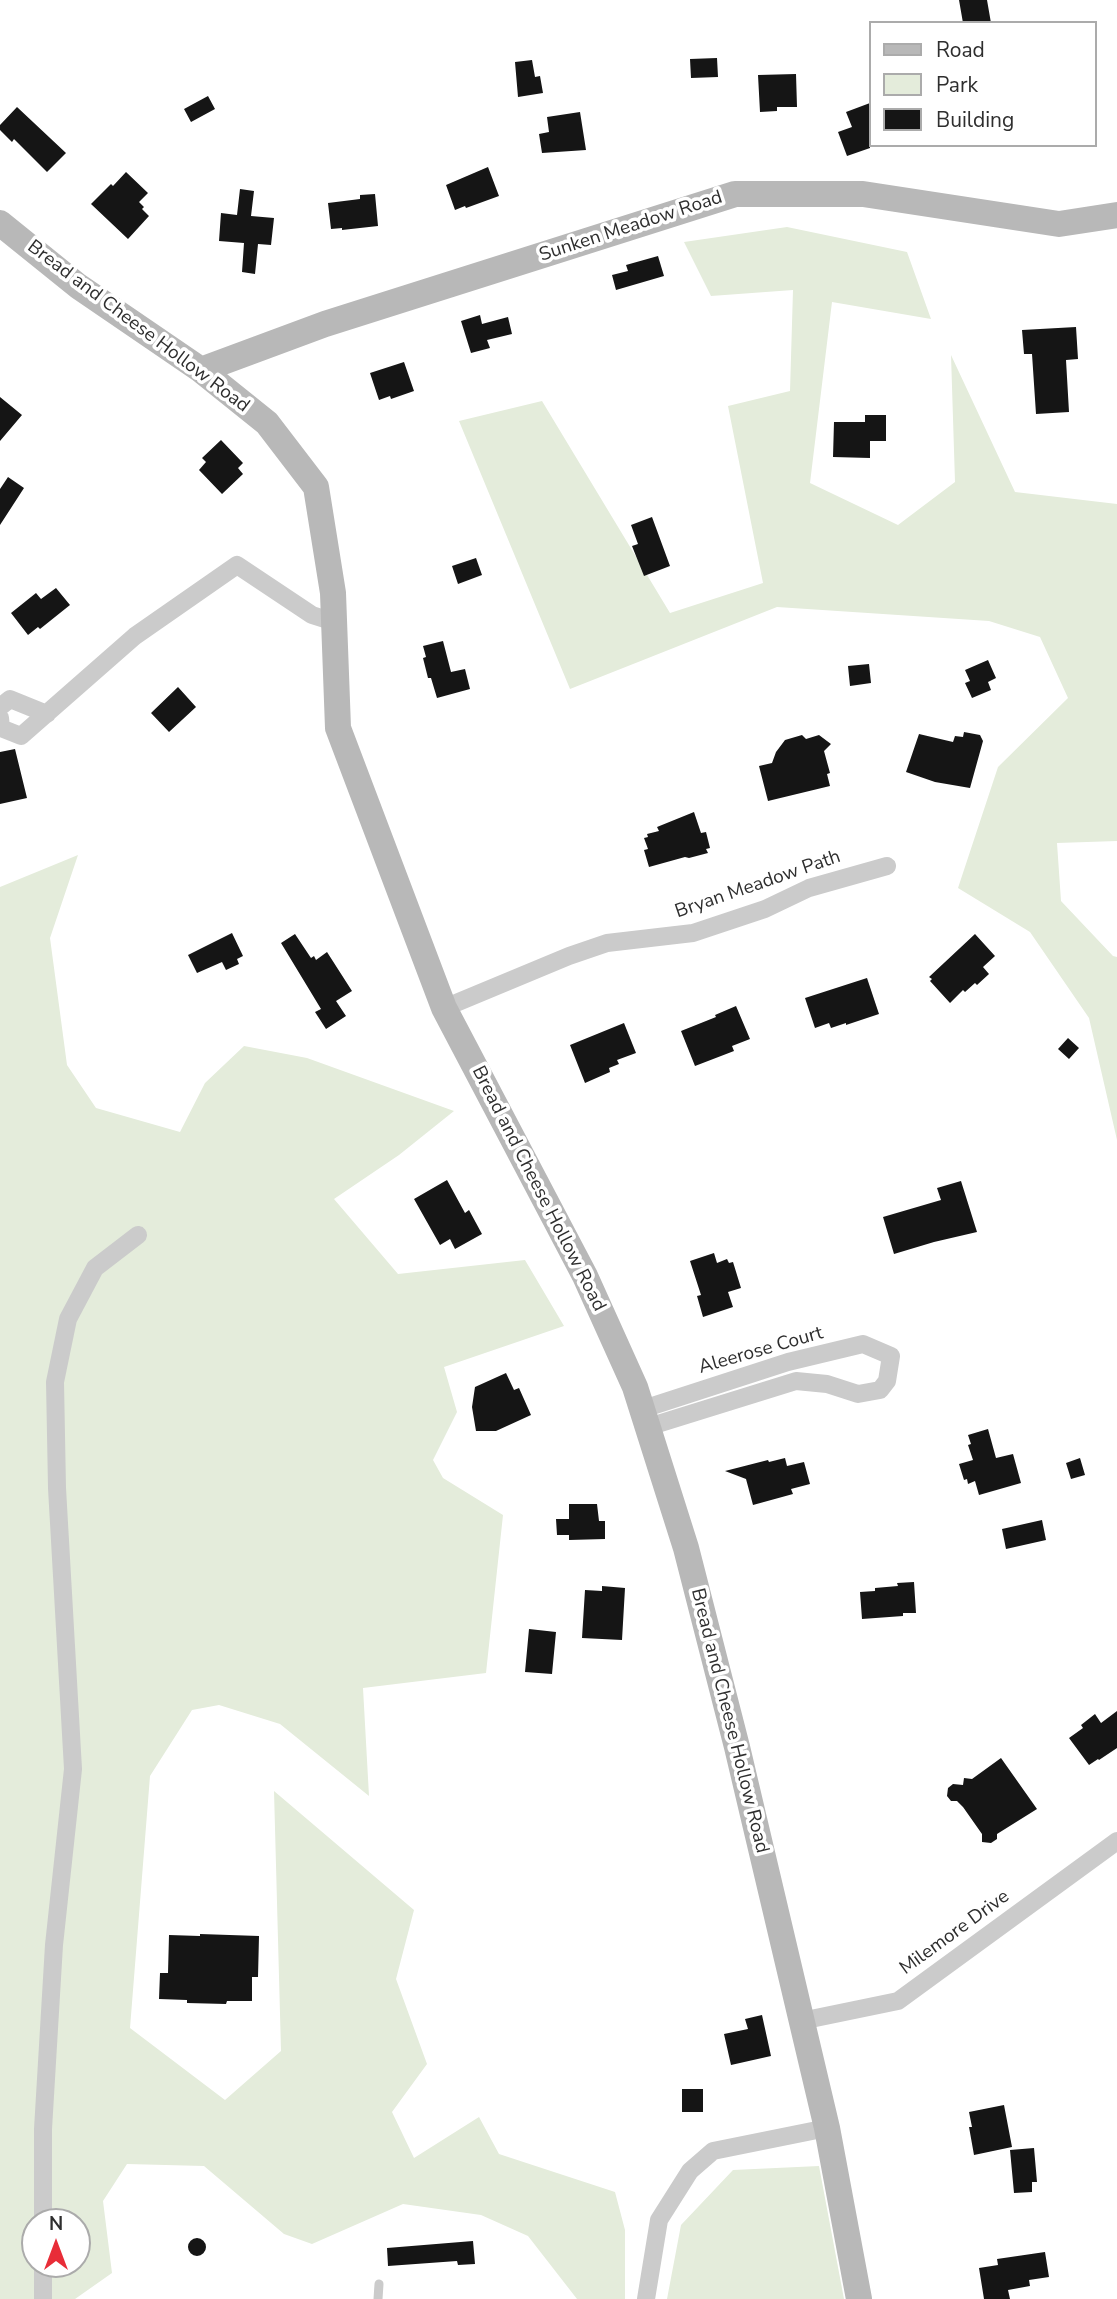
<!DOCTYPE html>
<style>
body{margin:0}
#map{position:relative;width:1117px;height:2299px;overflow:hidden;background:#fff;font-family:"Nunito Sans",sans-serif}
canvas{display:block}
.legend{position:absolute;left:869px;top:21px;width:228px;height:126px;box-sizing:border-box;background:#fff;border:2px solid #ababab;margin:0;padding:9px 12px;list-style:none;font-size:21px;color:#2e2e2e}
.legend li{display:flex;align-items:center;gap:14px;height:35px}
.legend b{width:35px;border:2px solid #ababab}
.north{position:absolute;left:21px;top:2208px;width:70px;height:70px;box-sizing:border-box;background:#fff;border:2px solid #ababab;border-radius:50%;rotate:0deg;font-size:19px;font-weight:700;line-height:28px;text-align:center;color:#2e2e2e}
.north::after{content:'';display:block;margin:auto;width:24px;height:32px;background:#e82d38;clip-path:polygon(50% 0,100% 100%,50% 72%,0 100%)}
</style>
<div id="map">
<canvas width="1117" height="2299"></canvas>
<ul class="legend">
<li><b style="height:9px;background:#b8b8b8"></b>Road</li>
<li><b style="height:19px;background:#e4ecdb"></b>Park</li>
<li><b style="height:19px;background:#151515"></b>Building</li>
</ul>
<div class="north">N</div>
</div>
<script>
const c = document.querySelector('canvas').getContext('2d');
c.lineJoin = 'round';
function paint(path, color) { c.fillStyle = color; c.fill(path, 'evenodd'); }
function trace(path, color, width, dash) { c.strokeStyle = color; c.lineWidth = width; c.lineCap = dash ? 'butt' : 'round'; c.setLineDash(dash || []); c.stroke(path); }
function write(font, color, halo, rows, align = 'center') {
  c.font = font + ' "Nunito Sans",sans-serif'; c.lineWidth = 7; c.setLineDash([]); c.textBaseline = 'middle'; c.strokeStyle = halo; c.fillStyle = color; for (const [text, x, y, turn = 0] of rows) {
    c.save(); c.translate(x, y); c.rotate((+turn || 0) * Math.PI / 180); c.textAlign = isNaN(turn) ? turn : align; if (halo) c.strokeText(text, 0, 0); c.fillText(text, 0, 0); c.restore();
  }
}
paint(new Path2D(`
 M787,227L907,252L931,319L832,302L810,483L898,525L955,482L951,355L1015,492L1117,504V841L1057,843L1061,901L1113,956L1117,957V1140L1089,1018L1030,932L958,888L998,767L1068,698L1040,637L989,621L777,607L570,689L459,421L542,401L670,613L763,583L728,406L790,391L793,290L711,296L684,242Z
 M78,855L50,938L67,1065L96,1108L180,1132L205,1083L244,1046L307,1058L454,1111L399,1155L334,1199L398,1274L525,1260L564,1326L444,1367L457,1412L433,1460L443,1478L503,1515L486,1673L363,1688L369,1796L280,1724L219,1705L192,1710L150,1776L130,2028L225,2100L281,2051L274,1791L414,1910L396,1979L427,2064L392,2112L414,2158L479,2117L499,2154L615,2192L625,2230V2299H577L528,2236L481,2215L403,2204L312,2244L284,2234L204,2166L127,2164L103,2201L112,2273L75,2299H0V887ZM35,2222H77V2264H35Z
 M819,2166L844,2299H667L681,2225L733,2170Z`), '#e4ecdb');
paint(new Path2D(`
 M959,0H987L991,23H963Z
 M717,58L718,77L691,78L690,59Z
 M532,60L535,77L540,76L543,93L518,97L515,62Z
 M796,74L797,107H777V111L760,112L758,75Z
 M208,96L215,109L191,122L184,109Z
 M870,103V148L847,156L838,132L852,127L846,112Z
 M17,107L66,153L47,172L14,139L12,142L0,130V125Z
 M580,112L586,150L542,153L539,134L549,132L547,117Z
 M488,167L499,196L466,208L465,206L455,210L446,185Z
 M126,172L148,193L139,202L144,207L142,209L149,216L128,239L91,204L111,184L113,186Z
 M240,189L254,191L251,216L274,218L271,245L258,244L255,274L242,272L244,243L219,241L221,213L237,215Z
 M375,194L378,226L342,230V228L331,229L328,203L360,199V195Z
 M658,256L664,276L616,290L612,275L628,271L626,265Z
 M480,315L482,324L508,317L512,334L487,340L490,348L471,353L461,321Z
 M1076,327L1078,359L1066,360L1069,412L1036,414L1032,354H1024L1022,330Z
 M404,362L414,391L391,399L390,396L379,400L370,373Z
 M0,397L22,415L0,441Z
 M865,415H886V441H870V458L833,457L834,422H865Z
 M221,440L243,463L238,468L243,474L222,494L199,470L206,462L202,458Z
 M8,477L24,488L0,525V489Z
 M652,517L670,566L644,576L632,546L638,544L631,525Z
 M476,558L482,575L458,584L452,566Z
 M56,588L70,605L40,629L38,627L28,635L11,613L36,593L41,599Z
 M443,641L451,672L465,669L470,689L437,698L431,678H428L423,658L426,657L423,646Z
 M988,660L996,678L988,682L991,690L972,698L965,683L970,681L965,670Z
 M869,664L871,683L850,686L848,666Z
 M178,687L196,707L169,732L151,713Z
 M964,732L980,735L983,741L970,788L935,782L906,772L919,734L953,742L955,736L963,737Z
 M802,735L806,739L819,735L831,744L824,751L830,773L827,774L830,786L768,801L759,766L772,763L776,752L785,740Z
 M15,749L27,798L0,804V752Z
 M694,812L701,833L706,832L710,848L706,849L708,853L689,858L685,857L649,867L644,850L648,849L644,838L648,837L647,834L659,831L657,827Z
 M232,933L243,956L237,959L239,964L226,970L222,962L197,973L188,955Z
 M295,934L311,958L314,956L316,960L327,952L352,991L336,1001L346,1016L326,1029L315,1012L321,1009L281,943Z
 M975,934L995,956L983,967L989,974L977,985L975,983L965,992L963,990L950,1003L930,981L932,979L929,977Z
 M867,978L879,1014L846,1025V1023L831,1028L829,1023L815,1028L805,998Z
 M736,1006L750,1039L732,1046L734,1051L695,1066L681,1031L716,1017L715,1015Z
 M624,1023L636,1053L617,1060L619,1064L609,1068L610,1072L585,1083L570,1045Z
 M1068,1038L1079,1048L1069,1059L1058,1049Z
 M447,1180L465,1213L469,1210L482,1234L455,1249L450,1239L440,1245L414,1199Z
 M961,1181L977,1232L934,1242L894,1254L883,1217L941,1200L937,1188Z
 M714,1253L717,1263L727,1259L729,1263L733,1262L741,1288L728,1292L733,1307L703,1317L697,1296L701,1295L690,1261Z
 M506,1373L514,1390L519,1388L531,1415L496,1431H476L472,1407L475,1387Z
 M988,1429L996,1458L1013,1454L1021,1483L979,1495L975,1481L968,1484L967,1479L964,1480L959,1464L973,1460L968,1445L971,1444L968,1435Z
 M785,1458L787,1466L804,1462L810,1484L791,1489L793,1494L753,1505L746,1479L725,1471L768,1460L769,1462Z
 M1080,1458L1085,1475L1071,1479L1066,1463Z
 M569,1504H597L599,1521H605V1539L569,1540V1535H557L556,1519H569Z
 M1042,1520L1046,1540L1006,1549L1002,1529Z
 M914,1582L916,1613H903V1616L862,1619L860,1592L875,1591V1588L898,1586L897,1583Z
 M602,1586L625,1588L622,1640L582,1638L585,1590L602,1591Z
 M529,1629L556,1632L552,1674L525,1672Z
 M1117,1711V1748L1099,1760L1098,1759L1089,1765L1069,1738L1083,1728L1081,1725L1095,1714L1101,1723Z
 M1001,1758L1037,1809L997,1834V1839L991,1843L982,1842V1834L963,1807L957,1801H951L947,1796L948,1788L953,1784L963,1785L964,1778L972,1779Z
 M200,1934L259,1936L258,1977H252V2001H227L226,2004L187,2003V2000L159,1999L160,1973H168L169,1935L200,1936Z
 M762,2015L771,2056L731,2065L724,2034L748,2029L745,2019Z
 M682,2089H703V2112H682Z
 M1004,2105L1012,2147L974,2155L969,2127H972L969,2112Z
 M1034,2148L1037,2182H1032V2192L1014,2193L1010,2150Z
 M188 2247a9 9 0 1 1 18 0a9 9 0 1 1-18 0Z
 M473,2241L475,2264L458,2265L457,2261L388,2266L387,2248Z
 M1045,2252L1049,2277L1029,2280L1030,2286L1008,2290L1010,2299H984L979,2268L998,2265L997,2259Z`), '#151515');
trace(new Path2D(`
 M378,2299L379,2284`), '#cbcbcb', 9);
trace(new Path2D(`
 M0,707L10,699L47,714
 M0,718L1,728L21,736L135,636L237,565L312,615L334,622
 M444,1008L569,956L607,943L693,933L765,909L809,888L887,866
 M643,1409L788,1362L863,1344L891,1356L887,1381L880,1390L858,1394L827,1384L796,1381L648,1427
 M801,2021L898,2001L1117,1841
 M43,2222V2129L54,1945L73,1769L57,1488L55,1382L68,1319L95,1268L138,1235
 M43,2264V2299
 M646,2299L659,2220L690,2171L713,2151L827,2128`), '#cbcbcb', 18);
trace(new Path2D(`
 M0,223L78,286L201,370L267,423L316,487L333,593L338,728L444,1008L585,1276L635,1387L686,1548L737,1747L827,2128L859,2299
 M201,370L325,324L735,194H863L1059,224L1117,215`), '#b8b8b8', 26);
write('19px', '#2e2e2e', '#fff', [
 ["Sunken Meadow Road",631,227,-18],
 ["Bread and Cheese Hollow Road",138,327,37],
 ["Bryan Meadow Path",758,885,-19],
 ["Bread and Cheese Hollow Road",538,1189,63],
 ["Aleerose Court",761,1351,-16],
 ["Bread and Cheese Hollow Road",729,1721,76],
 ["Milemore Drive",955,1933,-36]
]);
</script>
